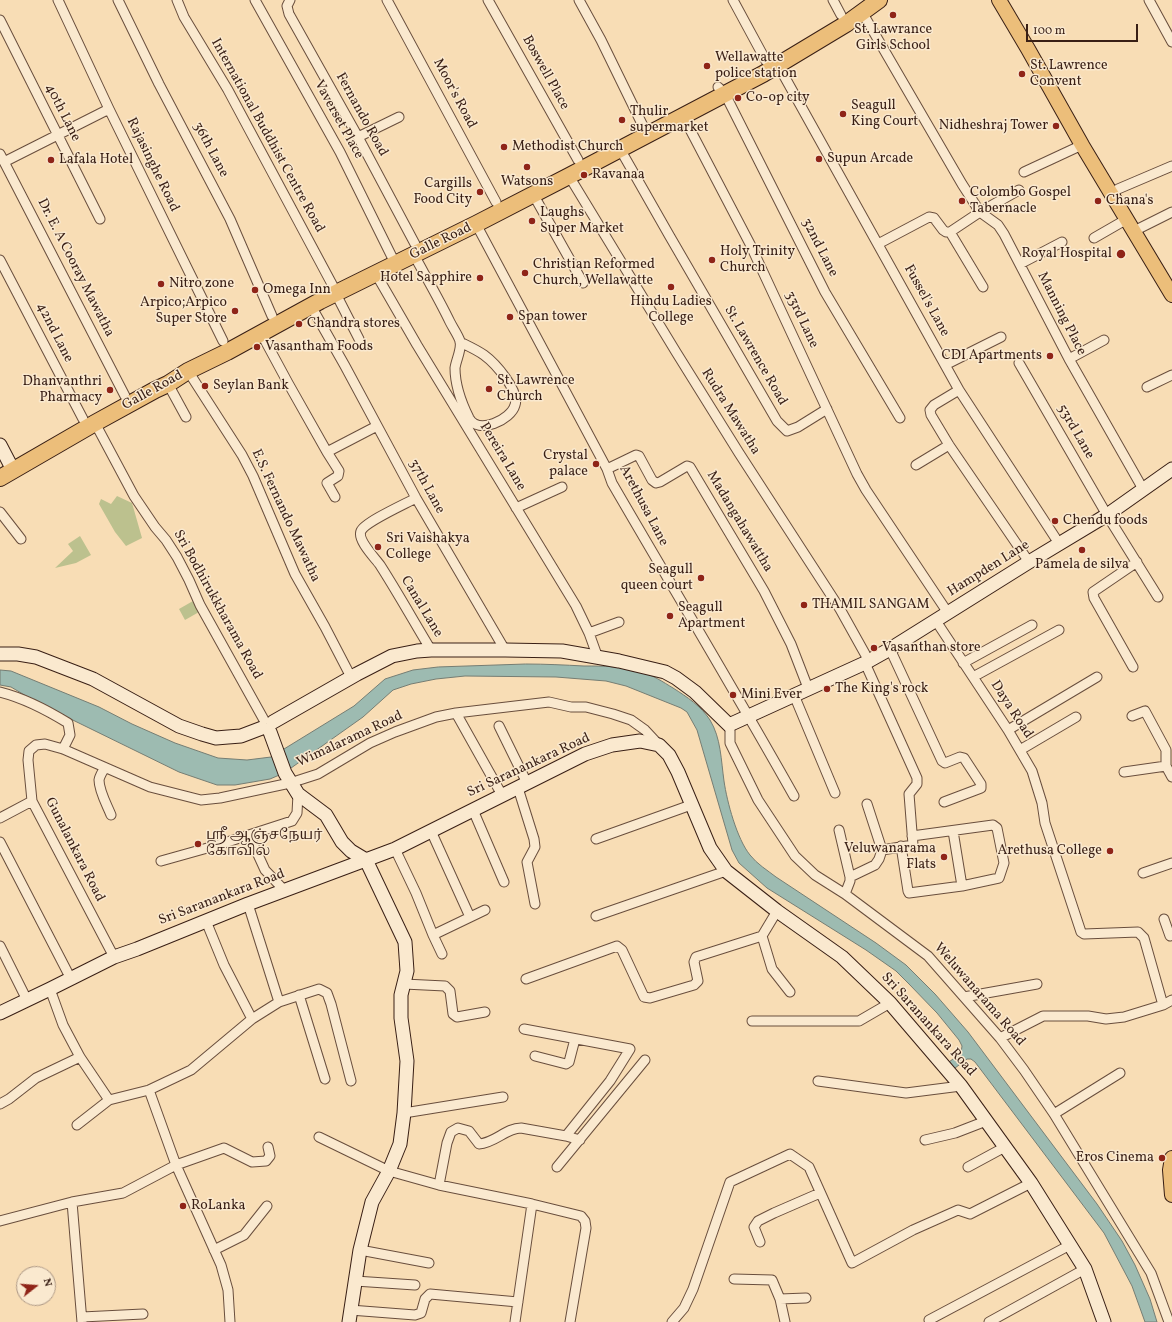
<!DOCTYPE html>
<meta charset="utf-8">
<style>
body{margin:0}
#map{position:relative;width:1172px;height:1322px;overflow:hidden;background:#f8ddb5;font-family:Vollkorn,serif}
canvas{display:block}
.north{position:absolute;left:16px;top:1266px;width:40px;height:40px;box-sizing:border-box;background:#fae9cf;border:1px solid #ad9885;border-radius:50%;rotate:73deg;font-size:11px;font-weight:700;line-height:16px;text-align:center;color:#391f15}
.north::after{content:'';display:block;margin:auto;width:14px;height:18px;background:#8f2418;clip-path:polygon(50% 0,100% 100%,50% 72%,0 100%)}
.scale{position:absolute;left:1026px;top:24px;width:112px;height:18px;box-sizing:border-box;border:2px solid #391f15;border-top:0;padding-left:5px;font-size:12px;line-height:14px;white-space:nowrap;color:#391f15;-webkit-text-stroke:3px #fae9cf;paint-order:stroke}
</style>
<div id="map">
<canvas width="1172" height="1322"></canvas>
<div class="north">N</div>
<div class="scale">100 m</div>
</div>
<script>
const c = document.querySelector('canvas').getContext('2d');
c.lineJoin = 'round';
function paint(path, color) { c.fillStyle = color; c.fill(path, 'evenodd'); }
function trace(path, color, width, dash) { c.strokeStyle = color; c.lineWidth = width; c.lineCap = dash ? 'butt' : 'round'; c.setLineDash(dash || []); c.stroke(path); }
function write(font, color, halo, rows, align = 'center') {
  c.font = font + ' Vollkorn,"Noto Serif Tamil",serif'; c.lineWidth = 3; c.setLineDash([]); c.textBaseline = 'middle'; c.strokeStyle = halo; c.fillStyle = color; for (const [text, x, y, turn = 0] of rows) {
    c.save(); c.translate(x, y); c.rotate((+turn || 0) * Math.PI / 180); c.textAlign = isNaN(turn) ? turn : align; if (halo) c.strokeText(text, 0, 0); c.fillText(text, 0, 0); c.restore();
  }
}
paint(new Path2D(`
 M117,496L132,503L142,538L126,546L115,532L99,504L101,499L111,504Z
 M80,536L91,555L76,563L55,568L73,551L68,544Z
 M193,601L199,612L185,620L179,609Z`), '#bcc18e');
const water = new Path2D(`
 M526,664C545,664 565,665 584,666C603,666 622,666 641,672C653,675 663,682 673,688C687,697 701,706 710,720C721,738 721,760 724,781C727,802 737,839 750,855C757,864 767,870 776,877L876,943L906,965L935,994L968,1032L1097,1204L1122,1241L1135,1265L1150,1299L1157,1322H1145L1132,1286L1104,1233L975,1062L971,1059H967L955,1068L949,1062L961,1053L962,1046L959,1040L937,1013L909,984L896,971L866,950L767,888L739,863L732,850L697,730L687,712L681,708L626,686L606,681L556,677L465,676L436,679L411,684L393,690L363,717L284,773L270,779L235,785H217L179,772L38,703L11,687L0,685V670L11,671L99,707L132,724L175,743L218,758L247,760L271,757L354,706L385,679L413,670L438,667Z`);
paint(water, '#9dbbb1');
trace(water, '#757d73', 1);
const street = new Path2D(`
 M58,0L109,109L223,341
 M118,0L159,84L230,219L272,316
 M177,0L184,17L228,90L333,286
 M255,0L340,152L392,257
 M290,0L287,6L289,14L358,137L415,244
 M387,0L496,202
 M488,0L578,160
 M579,0L601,40L643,126
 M733,0L766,61
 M833,0L841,15
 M1149,0L1172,42
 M862,12L962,184L980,212L998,225L1004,234L1069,359L1143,489
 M0,20L100,219
 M778,65L959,390L1060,545
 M718,87L725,94L825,292L900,418
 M683,116L750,244L857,474L866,490L948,613
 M358,137L399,117
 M620,149L669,235L777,421L787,431L798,427L827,409
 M0,154L125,396
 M4,162L109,109
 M1024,172L1082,145
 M569,176L676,352L739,453L840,609L869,661
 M1118,189L1172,166
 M533,194L583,283
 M476,224L607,469L612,483C673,588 735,691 794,796
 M1134,231L1172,212
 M950,232L983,287
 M1094,238L1127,219
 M878,244L929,217L934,218L943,230L946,232H950L980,212L1019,190
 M414,255C426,277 439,299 450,322C453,328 458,335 460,341C462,349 456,360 455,368C455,386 461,402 469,418C478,435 511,420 515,405C520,391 495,363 484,355C477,350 468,346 460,342
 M0,260L83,419
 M1020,264L1062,242
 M376,274L417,345L576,606L589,633L598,658
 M336,294L359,339
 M311,306L345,366L416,498L505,650
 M261,333L288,383L327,452L377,426
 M1069,359L1104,340
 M1019,363L1107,515L1158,597
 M945,365L1001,337
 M188,371L242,455L253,476L295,574L325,627L351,677
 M168,384L186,417
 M1147,387L1172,375
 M959,390L934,405L930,410L931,415L949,445L1029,562
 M95,423L134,496L155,527L166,540L177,557L189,580L200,605L264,720
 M327,452L339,471L338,476L327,483L335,497
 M916,465L949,445
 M607,469L636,455L639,456L652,480L656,483L660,482L687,466L690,467L764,591L791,644L808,688
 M416,498C405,504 365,522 361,531C357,540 375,558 380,565C398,593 414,622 431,650
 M516,508L562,487
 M0,512L21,539
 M936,621L1008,730L1032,771L1042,803L1045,823L1081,932L1084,934L1138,932L1144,938L1163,1005
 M589,633L619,622
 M890,649L942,761L945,763L960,757L964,758L981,784V788L944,802
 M963,663L1032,625
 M1133,667L1094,598L1093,592L1137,562
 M973,677L1059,630
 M0,692C24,698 47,710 68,723L70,735L63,749
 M794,695L835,793
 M456,713L502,795
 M1132,716L1145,711L1166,750V766L1172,777
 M729,725L730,731V743L758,800L795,856L815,875L845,894L928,956L1000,1038L1024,1070L1054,1114L1151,1273L1169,1322
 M499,726L527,783
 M1008,730L1097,677
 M1020,750L1076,717
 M105,768C102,772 100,775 99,780C99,791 107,805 111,815
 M1124,772L1166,766
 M518,788L534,839L535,847L527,862L535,904
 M867,804L882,850
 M473,810L504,882
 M0,818L32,801
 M839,830L850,877
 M431,831L470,917
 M953,831L962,886
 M249,835L265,870L285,891
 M596,839L691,805
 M0,842L71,979
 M901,846L908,891L909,893L962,886L999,878L1004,863L997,828L993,825L912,836
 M395,849L416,893L433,935L442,954
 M161,861L218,845L292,821L297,813L298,794
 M1143,873L1172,863
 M845,894L850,881V877L875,865L879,859L882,850L913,845L909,794L917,784V778L865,663
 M248,904L279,1002
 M596,916L726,871
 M1164,919L1170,936
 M433,935L485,910
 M762,936L772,969L790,992
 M0,946L27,1000
 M114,957L32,801L28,760L29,751L36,745L45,744L63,749L150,787L201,800L220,798L290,783L318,774L370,743L395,732L436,717L456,713L549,702L571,707H586L613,714L631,720L645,730L659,745
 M526,979L617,946L622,950L644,997L650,998L694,985L698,981L694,962L696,957L762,936L777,911
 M404,984L445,986L450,991L453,1014L457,1017L485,1012
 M50,989L63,1025L80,1057L109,1100
 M299,995L325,1079
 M964,997L1037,984
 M252,1019L279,1002L319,989L327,993L331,1004L351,1081
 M752,1021H859L890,1003
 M524,1029L630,1049L610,1081L566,1136
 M1000,1038L1043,1016H1088L1106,1019L1124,1017L1163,1005L1172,1000
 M535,1056L566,1064L569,1062L575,1039
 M818,1081L906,1093L961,1086
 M149,1090L176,1165L221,1265L228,1290L230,1322
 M0,1104L9,1099L36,1078L80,1057
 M404,1113L503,1097
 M1054,1114L1120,1073
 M77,1125L109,1100L149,1090L191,1070L252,1019L224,965L206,921
 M319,1137L389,1171L439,1185L532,1204L581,1216L585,1221L586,1228L570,1322
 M925,1140L955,1133L986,1121
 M557,1167L645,1060
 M968,1167L1005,1147
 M439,1185L447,1143L451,1132L458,1128L469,1131L479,1144C495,1143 506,1128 521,1128L566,1136L580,1140
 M72,1202L82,1322
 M0,1221L72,1202L123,1193L176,1165L224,1148L252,1162L266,1161L270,1156L268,1147
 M760,1242L754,1227L758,1221L774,1213L820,1193
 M214,1250L244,1235L267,1206
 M360,1250L429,1263
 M734,1279L772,1280L780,1299L785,1322
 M355,1281L415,1285
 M780,1299L806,1298
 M350,1310L415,1315L421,1313L425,1299L430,1294L518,1302
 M82,1317L143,1314
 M929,1320L1070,1245
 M515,1322L532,1204
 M672,1322L684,1308L693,1289L730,1182L790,1154L809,1167L852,1263L913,1230L958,1210L970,1214L1031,1183
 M989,1322L1085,1269`);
const secondary = new Path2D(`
 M0,445L13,470
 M0,654H18L36,657L93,679L179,726L202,734L216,738L228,737L241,736L262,728
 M273,722L357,674L392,656L417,651L431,650H505L562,651L619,661L665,672L676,678L695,692L729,725L865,663L890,649L1029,562L1107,515L1172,469
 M270,732L285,773L298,794L326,815L342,842L351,851L366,860L405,942L407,971L401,995V1018L407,1061L404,1113L400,1144L389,1171L372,1202L360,1250L349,1322
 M0,1013L50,989L114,957L137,949L248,904L395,849L585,754L612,745L640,741L659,745L669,755L678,772L710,848L726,871L777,911L842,957L890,1003L961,1086L1031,1183L1085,1269L1104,1322`);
const primary = new Path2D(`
 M999,0L1028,49L1082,145L1172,295
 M1172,1158L1170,1170L1172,1195`);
const highway = new Path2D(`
 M0,478L95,423L155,390L168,384L188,371L227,352L320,301L476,224L569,176L763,74L846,24L879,0`);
trace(street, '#694e3d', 11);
trace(secondary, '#391f15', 15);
trace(primary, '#391f15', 16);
trace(highway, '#391f15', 18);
trace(street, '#fae9cf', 9);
trace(secondary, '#fae9cf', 13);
trace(primary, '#ecbe7a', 14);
trace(highway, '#ecbe7a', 16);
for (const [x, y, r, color] of [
 [893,15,4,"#8f2418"],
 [707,66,4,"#8f2418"],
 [1022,74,4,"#8f2418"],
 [738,98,4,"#8f2418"],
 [843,114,4,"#8f2418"],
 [622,120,4,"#8f2418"],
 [1056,126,4,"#8f2418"],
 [504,147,4,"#8f2418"],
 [819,159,4,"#8f2418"],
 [51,160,4,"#8f2418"],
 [527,167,4,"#8f2418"],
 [584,175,4,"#8f2418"],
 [480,192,4,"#8f2418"],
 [962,201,4,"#8f2418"],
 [1098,201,4,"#8f2418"],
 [532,221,4,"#8f2418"],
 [1121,254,5,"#8f2418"],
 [712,260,4,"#8f2418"],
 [525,273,4,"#8f2418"],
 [480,278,4,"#8f2418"],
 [161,284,4,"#8f2418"],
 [671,287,4,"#8f2418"],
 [255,290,4,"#8f2418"],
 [235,311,4,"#8f2418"],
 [510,317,4,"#8f2418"],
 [299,324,4,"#8f2418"],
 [257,347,4,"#8f2418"],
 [1050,356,4,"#8f2418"],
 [205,386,4,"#8f2418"],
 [489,389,4,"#8f2418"],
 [110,390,4,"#8f2418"],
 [596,464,4,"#8f2418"],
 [1055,521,4,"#8f2418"],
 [378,547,4,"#8f2418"],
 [1082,550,4,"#8f2418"],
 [701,578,4,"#8f2418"],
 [804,605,4,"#8f2418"],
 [670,616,4,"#8f2418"],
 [874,648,4,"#8f2418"],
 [827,689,4,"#8f2418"],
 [733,695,4,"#8f2418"],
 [198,844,4,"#8f2418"],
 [1110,851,4,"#8f2418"],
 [944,857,4,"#8f2418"],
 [1162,1158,4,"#8f2418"],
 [183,1206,4,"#8f2418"]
]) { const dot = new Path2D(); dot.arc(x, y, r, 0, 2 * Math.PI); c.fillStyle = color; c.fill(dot); trace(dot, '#fae9cf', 1.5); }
write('14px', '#391f15', '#fae9cf', [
 ["St. Lawrance",893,30,"center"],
 ["Girls School",893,46,"center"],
 ["Wellawatte",715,58],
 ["police station",715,74],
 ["St. Lawrence",1030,66],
 ["Convent",1030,82],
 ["Co-op city",746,98],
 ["Seagull",851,106],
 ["King Court",851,122],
 ["Thulir",630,112],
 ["supermarket",630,128],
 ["Nidheshraj Tower",1048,126,"right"],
 ["Methodist Church",512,147],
 ["Supun Arcade",827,159],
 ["Lafala Hotel",59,160],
 ["Ravanaa",592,175],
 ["Watsons",527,182,"center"],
 ["Cargills",472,184,"right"],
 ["Food City",472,200,"right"],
 ["Colombo Gospel",970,193],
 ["Tabernacle",970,209],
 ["Chana's",1106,201],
 ["Laughs",540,213],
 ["Super Market",540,229],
 ["Holy Trinity",720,252],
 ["Church",720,268],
 ["Royal Hospital",1112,254,"right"],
 ["Christian Reformed",533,265],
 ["Church, Wellawatte",533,281],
 ["Hotel Sapphire",472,278,"right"],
 ["Nitro zone",169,284],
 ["Omega Inn",263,290],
 ["Hindu Ladies",671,302,"center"],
 ["College",671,318,"center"],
 ["Arpico;Arpico",227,303,"right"],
 ["Super Store",227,319,"right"],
 ["Span tower",518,317],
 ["Chandra stores",307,324],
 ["Vasantham Foods",265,347],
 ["CDI Apartments",1042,356,"right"],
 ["St. Lawrence",497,381],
 ["Church",497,397],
 ["Dhanvanthri",102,382,"right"],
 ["Pharmacy",102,398,"right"],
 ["Seylan Bank",213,386],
 ["Crystal",588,456,"right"],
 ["palace",588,472,"right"],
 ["Chendu foods",1063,521],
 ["Sri Vaishakya",386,539],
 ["College",386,555],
 ["Pamela de silva",1082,565,"center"],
 ["Seagull",693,570,"right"],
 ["queen court",693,586,"right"],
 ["THAMIL SANGAM",812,605],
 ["Seagull",678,608],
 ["Apartment",678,624],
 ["Vasanthan store",882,648],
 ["The King's rock",835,689],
 ["Mini Ever",741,695],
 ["ஸ்ரீ ஆஞ்சநேயர்",206,836],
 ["கோவில்",206,852],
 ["Veluwanarama",936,849,"right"],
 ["Flats",936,865,"right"],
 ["Arethusa College",1102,851,"right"],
 ["Eros Cinema",1154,1158,"right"],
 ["RoLanka",191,1206]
], 'left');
write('14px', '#391f15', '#fae9cf', [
 ["Boswell Place",545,73,61],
 ["Moor's Road",454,94,62],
 ["40th Lane",62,113,63],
 ["Fernando Road",361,115,61],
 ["Vaverset Place",338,120,61],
 ["International Buddhist Centre Road",267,136,61],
 ["36th Lane",210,150,62],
 ["Rajasinghe Road",152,165,64],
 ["Galle Road",441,242,-26],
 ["32nd Lane",819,248,63],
 ["Dr. E. A Cooray Mawatha",75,268,63],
 ["Fussel's Lane",926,301,61],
 ["Manning Place",1061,314,63],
 ["33rd Lane",801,320,65],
 ["42nd Lane",54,333,63],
 ["St. Lawrence Road",755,356,60],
 ["Galle Road",153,391,-29],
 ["Rudra Mawatha",730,412,58],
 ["53rd Lane",1075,432,60],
 ["Pereira Lane",502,457,59],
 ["37th Lane",426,487,61],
 ["Arethusa Lane",643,506,62],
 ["E.S. Fernando Mawatha",285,516,65],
 ["Madangahawattha",739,522,59],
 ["Hampden Lane",989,569,-32],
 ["Sri Bodhirukkharama Road",217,605,61],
 ["Canal Lane",421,607,59],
 ["Daya Road",1011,710,57],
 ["Wimalarama Road",350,740,-25],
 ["Sri Saranankara Road",529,766,-25],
 ["Gunalankara Road",74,850,63],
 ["Sri Saranankara Road",222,898,-21],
 ["Weluwanarama Road",979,995,49],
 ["Sri Saranankara Road",928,1025,48]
]);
</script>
